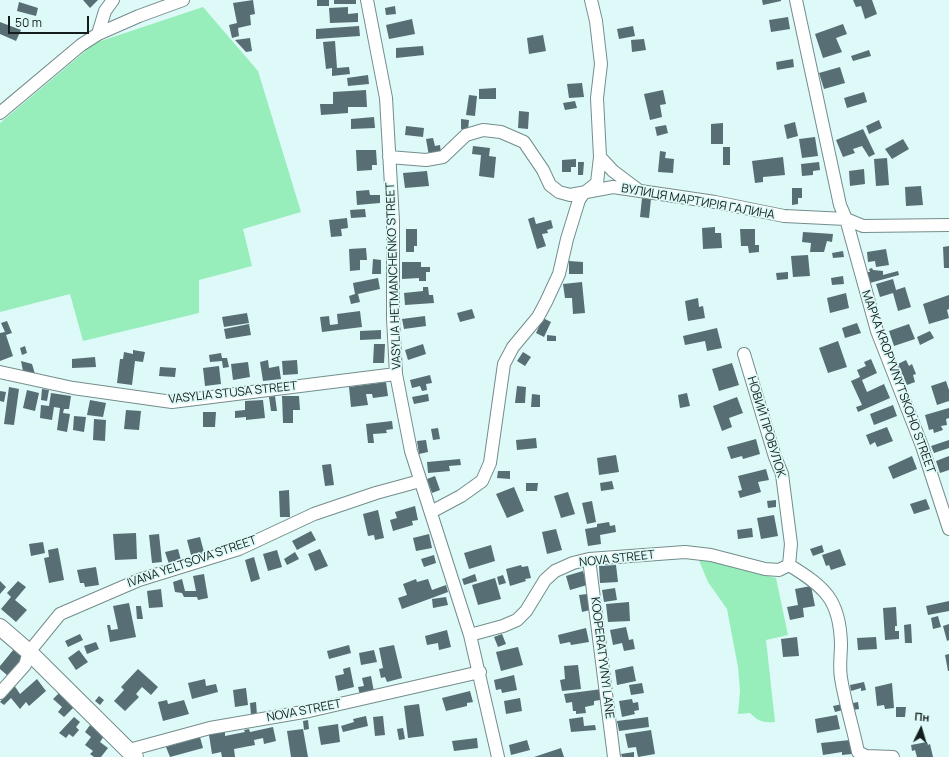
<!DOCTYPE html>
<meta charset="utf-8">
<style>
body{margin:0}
#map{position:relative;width:949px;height:757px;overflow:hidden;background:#ddf9f8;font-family:Manrope,sans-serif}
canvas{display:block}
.north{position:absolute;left:901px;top:709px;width:40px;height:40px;-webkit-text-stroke:3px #ddf9f8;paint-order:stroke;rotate:5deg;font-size:11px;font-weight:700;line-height:16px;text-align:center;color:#131d1d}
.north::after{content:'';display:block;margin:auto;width:14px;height:18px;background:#131d1d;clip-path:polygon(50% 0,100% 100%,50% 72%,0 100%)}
.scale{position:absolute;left:8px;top:16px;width:81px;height:18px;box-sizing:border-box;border:2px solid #131d1d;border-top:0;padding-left:5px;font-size:12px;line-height:14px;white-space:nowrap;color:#131d1d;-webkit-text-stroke:3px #ddf9f8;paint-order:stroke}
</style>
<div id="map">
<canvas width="949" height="757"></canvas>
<div class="north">Пн</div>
<div class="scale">50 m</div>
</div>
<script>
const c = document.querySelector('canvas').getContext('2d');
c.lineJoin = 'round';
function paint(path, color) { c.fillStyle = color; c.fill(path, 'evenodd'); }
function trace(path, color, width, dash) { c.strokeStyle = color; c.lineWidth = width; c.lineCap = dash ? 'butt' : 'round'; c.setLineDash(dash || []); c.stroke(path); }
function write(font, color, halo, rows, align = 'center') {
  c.font = font + ' Manrope,sans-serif'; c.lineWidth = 3.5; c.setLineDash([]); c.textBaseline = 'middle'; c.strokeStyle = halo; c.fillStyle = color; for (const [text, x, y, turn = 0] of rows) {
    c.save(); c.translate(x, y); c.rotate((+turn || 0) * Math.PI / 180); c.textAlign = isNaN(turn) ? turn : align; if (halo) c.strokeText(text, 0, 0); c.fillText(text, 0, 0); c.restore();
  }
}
paint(new Path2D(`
 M203,7L258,71L301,212L243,229L252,266L199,280V313L83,341L70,294L0,312V123L95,43Z
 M698,558L776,578L788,635L766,640L775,722C763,723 758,721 750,713L738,714L740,691L738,667L727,609L708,582Z`), '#97eeba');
paint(new Path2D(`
 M83,0H98L90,8Z
 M253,0L255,14L250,15L251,25L238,28L239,36L232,38L229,25L237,23L233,3Z
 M317,0H329V6H317Z
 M334,0H356V4H334Z
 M762,0H781V1L763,5Z
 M853,0H872L877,14L865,19L861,6L856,7Z
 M19,2L38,8L36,16L17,11Z
 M395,6L396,14L386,15L385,8Z
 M348,7V14L358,13V22L330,23L329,8Z
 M788,17L790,29L771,32L769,20Z
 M412,19L415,34L389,39L386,25Z
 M0,22L21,30L16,41L0,34Z
 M843,24L847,34L836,38L842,52L823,58L815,34Z
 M359,26L360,36L316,39V29Z
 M633,26L635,36L619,39L617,29Z
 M543,35L546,51L529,54L527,38Z
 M250,38L252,51L246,52L235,40Z
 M644,39L646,50L632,52L631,40Z
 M335,41L337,68L349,67L350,74L332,76V68L326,69L323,42Z
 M423,46L424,55L396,58V48Z
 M869,50L871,56L853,61L851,56Z
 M793,59L794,67L777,70L776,62Z
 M840,67L845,83L824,89L819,73Z
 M368,75L369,84L348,86L347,78Z
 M582,83L584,97L569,98L567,84Z
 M496,88V99H479V89Z
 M366,90L367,107H348V113L321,115L320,104H333V92Z
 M663,90L666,104L660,105L662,117L650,120L644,94Z
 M864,92L867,102L847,108L844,98Z
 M469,95L477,96L475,116L466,115Z
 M575,101L577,108L565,110L563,103Z
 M519,111L529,112L528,129L518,128Z
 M374,117L375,128L351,129V119Z
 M461,119L469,120L468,130L461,129Z
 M879,120L882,128L869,134L866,126Z
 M795,122L798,136L787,139L784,125Z
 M723,123V144H711V124Z
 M666,125L668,133L657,136L655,127Z
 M406,126L424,128L423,137L405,135Z
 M863,129L875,154L869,157L862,146L853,149L855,153L843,157L836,140Z
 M815,137L818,156L802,158L799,139Z
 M433,138L435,146L440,145L441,154L429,156L426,139Z
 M903,139L909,149L892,159L885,149Z
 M473,146L490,148L489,156L496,157L494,178L479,176L481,155L472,154Z
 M723,147H730V165H723Z
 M356,150H376L377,165H372V170L357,171Z
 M660,151L666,152L665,158L674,159L673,173L658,172Z
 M783,157L785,175L763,177V182L755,183L752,161Z
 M887,158L889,185L876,186L874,159Z
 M576,159V167H571V172H562V160Z
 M578,162H584L583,175H578Z
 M819,162L820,170L813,171V175L802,176L801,164Z
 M864,169L865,184L850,186L849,171Z
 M427,171L429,186L405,188L403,173Z
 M921,186L923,205L906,206L905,187Z
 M792,188H802V198H798V204L792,205Z
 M369,190L370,195H380V203L357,205L356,191Z
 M642,198L651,199L649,218L640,217Z
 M365,209L366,217L351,218L350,210Z
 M534,217L536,224L551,220L553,228L547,230L548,233L542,234L546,246L537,249L528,219Z
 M347,218L348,228L341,229L342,236L331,237L329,220Z
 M715,227V233H721L722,248L703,249L702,228Z
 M406,229H417V246H414V252H406Z
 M740,229H755V245H759V252L749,253L748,246H741Z
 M803,232L833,234L832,242L827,241L824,252H810L811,243L802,242Z
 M949,246V268H944L943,247Z
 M366,248L367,260H360V270L350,271L349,249Z
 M886,249L889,265L876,267L875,261L868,262L867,252Z
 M843,251L844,257L833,258L832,253Z
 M808,255L810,276L793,277L791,256Z
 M373,259L381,260V274H372Z
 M569,261L583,262V274H569Z
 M402,262H421V267H430V272H426V281H419V278L402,279Z
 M872,268L873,270L883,271V275L898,271L899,275L870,283L867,272H870L869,269Z
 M788,272V279L777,280L776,273Z
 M843,276L844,284L832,285L831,278Z
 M378,278L380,289L358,294L360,302L351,304L349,296L355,294L353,283Z
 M893,279L896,290L905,287L911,307L898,311L893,293L880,297L876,284Z
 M582,282L585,313L573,314L572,298H565L563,284Z
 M423,287H428L429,295H433L434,303L405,305L404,293L423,291Z
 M846,293L849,308L830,313L827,298Z
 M949,295V309L947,310L949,318L929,324L923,304Z
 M698,298L699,307L703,306L705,318L688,321L685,301Z
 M472,309L475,318L460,322L457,313Z
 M360,311L362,327L322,332L320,317L329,316L330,325L338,324L337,314Z
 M247,313L249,323L224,327L222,317Z
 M425,316L426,326L404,329L402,319Z
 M543,318L551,322L544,337L536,333Z
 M7,321L12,333L6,335L13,356L0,361V333L5,332L1,323Z
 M857,323L861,333L845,338L842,328Z
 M249,324L251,335L226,339L224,329Z
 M909,324L915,339L894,346L889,331Z
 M717,328L722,348L707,351L705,341L685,345L683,336Z
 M381,330V339L360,340V331Z
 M930,331L934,338L920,345L917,337Z
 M547,335L556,336V341H547Z
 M838,341L847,367L828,373L819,348Z
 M374,344H385L384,363H373Z
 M423,344L426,354L408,360L405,350Z
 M25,346L27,353L22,355L20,348Z
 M133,350L145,352L143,362L135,361L132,385L117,383L120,359H123L124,352L133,354Z
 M523,352L531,357L525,366L517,361Z
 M221,353L222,358H227L229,367L223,368L222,361L210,362L209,355Z
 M95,357L96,367L72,368V359Z
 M871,359L877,373L862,380L867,392L884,384L890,398L858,412L856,407L862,405L851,381L860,377L857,370L866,366L864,362Z
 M268,360L269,368L279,366L281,379L263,381L260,362Z
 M297,360L298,374L283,375L282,361Z
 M906,360L909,366L912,364L916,374L913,375L915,382L907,385L898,364Z
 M21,361L32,364L35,374L23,371Z
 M248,362L250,377L233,380L231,364Z
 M732,363L739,385L719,391L712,369Z
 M219,366L221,384L205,386L203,368Z
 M160,367L176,368L175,377L159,376Z
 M430,375L432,383L426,384L427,390L422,391L420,386L412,388L410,380Z
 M946,381L949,390V401L937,405L931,386Z
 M386,382L388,396L373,398L372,394H366L368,405L351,407L349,387Z
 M517,386L526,387L525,403H515Z
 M9,387L19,389L14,425L4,424Z
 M42,389L49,390L47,401L41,400Z
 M27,390L39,393L35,411L23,408Z
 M0,391L6,392L4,402L0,401Z
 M51,393L71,396L69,409H64L63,413L70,414L67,432L57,430L60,408L54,407L52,420L40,418L41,405L49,406Z
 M687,393L690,406L680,408L678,395Z
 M428,394L429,401L414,404L412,397Z
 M532,394L540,395V407H531Z
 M275,396L277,411H271L269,397Z
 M282,396H299L300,410H293V423H283Z
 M737,397L743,413L729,418L732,427L722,431L713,406Z
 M90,400L106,403L103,417L87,415Z
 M263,400L265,418L246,420V417L235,418V411L245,410V401Z
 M893,405L897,416L874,425L870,414Z
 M949,408V418L946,419L947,425L941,426L943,430L934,433L933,429L929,430L925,415Z
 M126,410L141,411L139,430L124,429Z
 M203,412H216L215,427H203Z
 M74,416L86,417L84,432L73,430Z
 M94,419L106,420L105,441L93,440Z
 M392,421L393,429L386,430L387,433L373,434L374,443H368L366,424Z
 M887,427L893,441L877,447L875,442L870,445L866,435Z
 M438,428L440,439L433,440L431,429Z
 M536,438L537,448L517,450L516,440Z
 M756,439L760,454L743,459L742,456L731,459L727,447Z
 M426,440L428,452L419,454L417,441Z
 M949,440V448L934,453L931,446Z
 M616,455L619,472L599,475L597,458Z
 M912,456L917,469L893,479L888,467Z
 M949,456V470L940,473L936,461Z
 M460,459L461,465L449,466L450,471L428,473L427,462Z
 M331,464L334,485L325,486L322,465Z
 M766,469L769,480L758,482L761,492L740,498L738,491L742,490L738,476Z
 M498,471H510V479L497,478Z
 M435,476L440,490L432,493L427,479Z
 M612,481L614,489L601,491L600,483Z
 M526,483H538L537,491H526Z
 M514,487L524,511L507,518L496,494Z
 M289,490L290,517H280L279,491Z
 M568,492L575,514L561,518L554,496Z
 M926,499L930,509L914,514L910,504Z
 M776,500V507L768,508L767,501Z
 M592,501L596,522L587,524L582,503Z
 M415,506L418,520L412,521L413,525L393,531L390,520L397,518L395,512Z
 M378,510L384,538L375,540L374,535L368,536L363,514Z
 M774,515L778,536L761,539L757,518Z
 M609,522L610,526L615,525L616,532L600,535L601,544L588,546L585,529L597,527V524Z
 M752,528L753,537L738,539L737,530Z
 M556,529L562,550L547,554L542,532Z
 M311,531L316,540L297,550L292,541Z
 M136,533L137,559L115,560L113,534Z
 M159,534L162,562L152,563L149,535Z
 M429,534L432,548L416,551L413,538Z
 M200,537L204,552L191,555L187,540Z
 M43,542L45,553L31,556L29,544Z
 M491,545L495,561L469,569L464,553Z
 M822,545L824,552L813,556L810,549Z
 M58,548L64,580L49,583L44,558L49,557L48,550Z
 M178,549L181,560L169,564L165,552Z
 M320,549L328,566L315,571L308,554Z
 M840,549L846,565L831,570L829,565L826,566L822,555Z
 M277,550L282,567L268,571L263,554Z
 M295,552L299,559L287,565L284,559Z
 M434,555L436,563L424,567L421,559Z
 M254,557L260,579L251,582L245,560Z
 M521,565L522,567L528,566L531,578L525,579L526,581L510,586L506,569Z
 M616,565L618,582L600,583L599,566Z
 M96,567L99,585L85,587L84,583H80L77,570Z
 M583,571L587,585L570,590L566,576Z
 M204,574L208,598L198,600L197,597H184L182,593L175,592L173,582L182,579L185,591H196L193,576Z
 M475,574L477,581L464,585L462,579Z
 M503,575L506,583L499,585L497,577Z
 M495,578L501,599L478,605L472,585Z
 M416,579L417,582L428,579L432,590L446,585L448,592L402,609L398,598L407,595L403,584Z
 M0,581L6,587L0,594Z
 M18,581L26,587L15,600L27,610L16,622L1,609L11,597L7,593Z
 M811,586L815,606L803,608L804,617L790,620L787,607L798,605L795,589Z
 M615,588L617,600L604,602L602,590Z
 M161,589L163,607L149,608L147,591Z
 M587,594L590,610L582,612L579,595Z
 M446,597L448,605L433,608L432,599Z
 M949,601V611L928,615L926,606Z
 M629,602L630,621L608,622L606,604Z
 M129,603L136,637L110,642L107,625H110L111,630L118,629L113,606Z
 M136,606H141L143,619H137Z
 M896,607L897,626H895V631H899V639L885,640L883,608Z
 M938,616L941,627L933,629L931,618Z
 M911,624L912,643H905L904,625Z
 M949,624V640L947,641L943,626Z
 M626,627L629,640L633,639L635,649L624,651L622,643L613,645L610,630Z
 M586,628L589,642L571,645L570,642L560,644L558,635Z
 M447,630L451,647L439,650L438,643L427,645L425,636Z
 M80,634L83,640L68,647L65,641Z
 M502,634L506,644L498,647L494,637Z
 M797,637L799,656L783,657L781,639Z
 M876,637L877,649L858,650L857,638Z
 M96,642L99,649L87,654L84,646Z
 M349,645L351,653L329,659L327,651Z
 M394,645L402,678L387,682L385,677L381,678L379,669L383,668L379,648Z
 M518,647L523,665L501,671L496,652Z
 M14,649L23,657L8,676L0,669V666Z
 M79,650L88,662L76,670L68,658Z
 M374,650L377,662L361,665L359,653Z
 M949,654V671H948L945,655Z
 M578,665L581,689L562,691L560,680L565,679L564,666Z
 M633,666L636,681L617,685L615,670Z
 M350,667L354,687L338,691L335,676L344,674L343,669Z
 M138,669L158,687L151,695L142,687L136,694L139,697L125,711L114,701L124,690L121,687Z
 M514,675L517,690L502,693L501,689L496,690L494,680Z
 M371,676L374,692L360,695L358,687L364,686L362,678Z
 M37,679L46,691L29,706L26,702L20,709L11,698L4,705L0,702L14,685L20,694Z
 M205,679L206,686L216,684L218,692L192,699L188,683Z
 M864,682L866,690L861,691V688L851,691L850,685Z
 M642,683L644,693L631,695L629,685Z
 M892,683L894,708L885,709L884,705L877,706L875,687Z
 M246,688L248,705L235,707L233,690Z
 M602,689L603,695L600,696V700L594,701V705L585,707L586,713L576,714V711H573L572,702L566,703L564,694Z
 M470,691L473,702L467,703V706L446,711L442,698Z
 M59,693L75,706L64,717L58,712L62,707L53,699Z
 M99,696L104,700L100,705L95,701Z
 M520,698L522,711L506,714L504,701Z
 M632,699L633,703L638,702L639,710L634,711L635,714L622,717L619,701Z
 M167,700L168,704L184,700L189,714L163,721L158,702Z
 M256,702L257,715H251L250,703Z
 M858,702L859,709L853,710V703Z
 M419,704L424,736L408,738L404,706Z
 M842,704L843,710L835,712L833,706Z
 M896,707H906L905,717H896Z
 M837,715L840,729L817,733L815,719Z
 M366,716L368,726L343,732L341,726L354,722L353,719Z
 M383,716L385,735L375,736L373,717Z
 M74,717L80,722L76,727L79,730L73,737L69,734L66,738L59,733Z
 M583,717L584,726L595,725L596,730L571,732L569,719Z
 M648,717L649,727L619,731L617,721Z
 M308,720L309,729L304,730L303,721Z
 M338,724L340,742L321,745L318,727Z
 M90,725L104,736L100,742L108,748L101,757H94L90,754L93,751L85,745L91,737L85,732Z
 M273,727L276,741L264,744L263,738L254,740L255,745L234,749L235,757H222L221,752L212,754L209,735L225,731V736L245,732L244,730L249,729L250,732Z
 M403,728L405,739L399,740L397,729Z
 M303,729L308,757H291L287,731Z
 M651,730L655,754L638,757L636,747L628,748L625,734Z
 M200,737L203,748L170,757L166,747Z
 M477,738L478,748L454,751L452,741Z
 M527,740L530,750L511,755L509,745Z
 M850,740L852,754L842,755V752L823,755L821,743Z
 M927,742L928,745L930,744L933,757H917L915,750L912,751L911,745Z
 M561,748L564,757H534Z
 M634,752V757H622L621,754Z`), '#576e74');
const minor = new Path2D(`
 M367,0L386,98L393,221V318L396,374L411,451L470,635L498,757
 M796,0L840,205L846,219L877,331L922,446L949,529
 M98,34L139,16L183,0
 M0,113L81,45L98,34L105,11L113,0
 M389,157L426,160L443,157L466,135L483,130L501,132L524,142L543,170L550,185L559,192L570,195L613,187L715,202L784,216L846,219L863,226L949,225
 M600,157L613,171L637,189
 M744,354L775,457L782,474L791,544L789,565C825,587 840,600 841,644C841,655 839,667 841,678C845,703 853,727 858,752L866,756L893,757
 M0,372L73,388L172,402L396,374
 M431,512L461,496L482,481L490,463L504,364L513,347L538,317L546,302L559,274L567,239L579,200L583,194L597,183L600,157L597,98L601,64L596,21L591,0
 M589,559L614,757
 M470,635L503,626L517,620L526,611L545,580L555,571L573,563L589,559L685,552L711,555L765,569L779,570L789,565
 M0,693L25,665L29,652L60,614L139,580L239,549L314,514L376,493L420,481
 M129,750L210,728L309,711L480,672`);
const major = new Path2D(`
 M0,627L29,652L135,757`);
trace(minor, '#748d8c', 14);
trace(major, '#748d8c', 18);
trace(minor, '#fff', 12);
trace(major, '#fff', 16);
write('12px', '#131d1d', '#ddf9f8', [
 ["ВУЛИЦЯ МАРТИРІЯ ГАЛИНА",698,202,10],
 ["VASYLIA HETMANCHENKO STREET",394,276,-92],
 ["МАРКА KROPYVNYTSKOHO STREET",898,382,70],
 ["VASYLIA STUSA STREET",233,393,-6],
 ["НОВИЙ ПРОВУЛОК",766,427,73],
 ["NOVA STREET",617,559,-6],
 ["IVANA YELTSOVA STREET",192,562,-19],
 ["KOOPERATYVNYI LANE",602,658,83],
 ["NOVA STREET",304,711,-11]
]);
</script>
